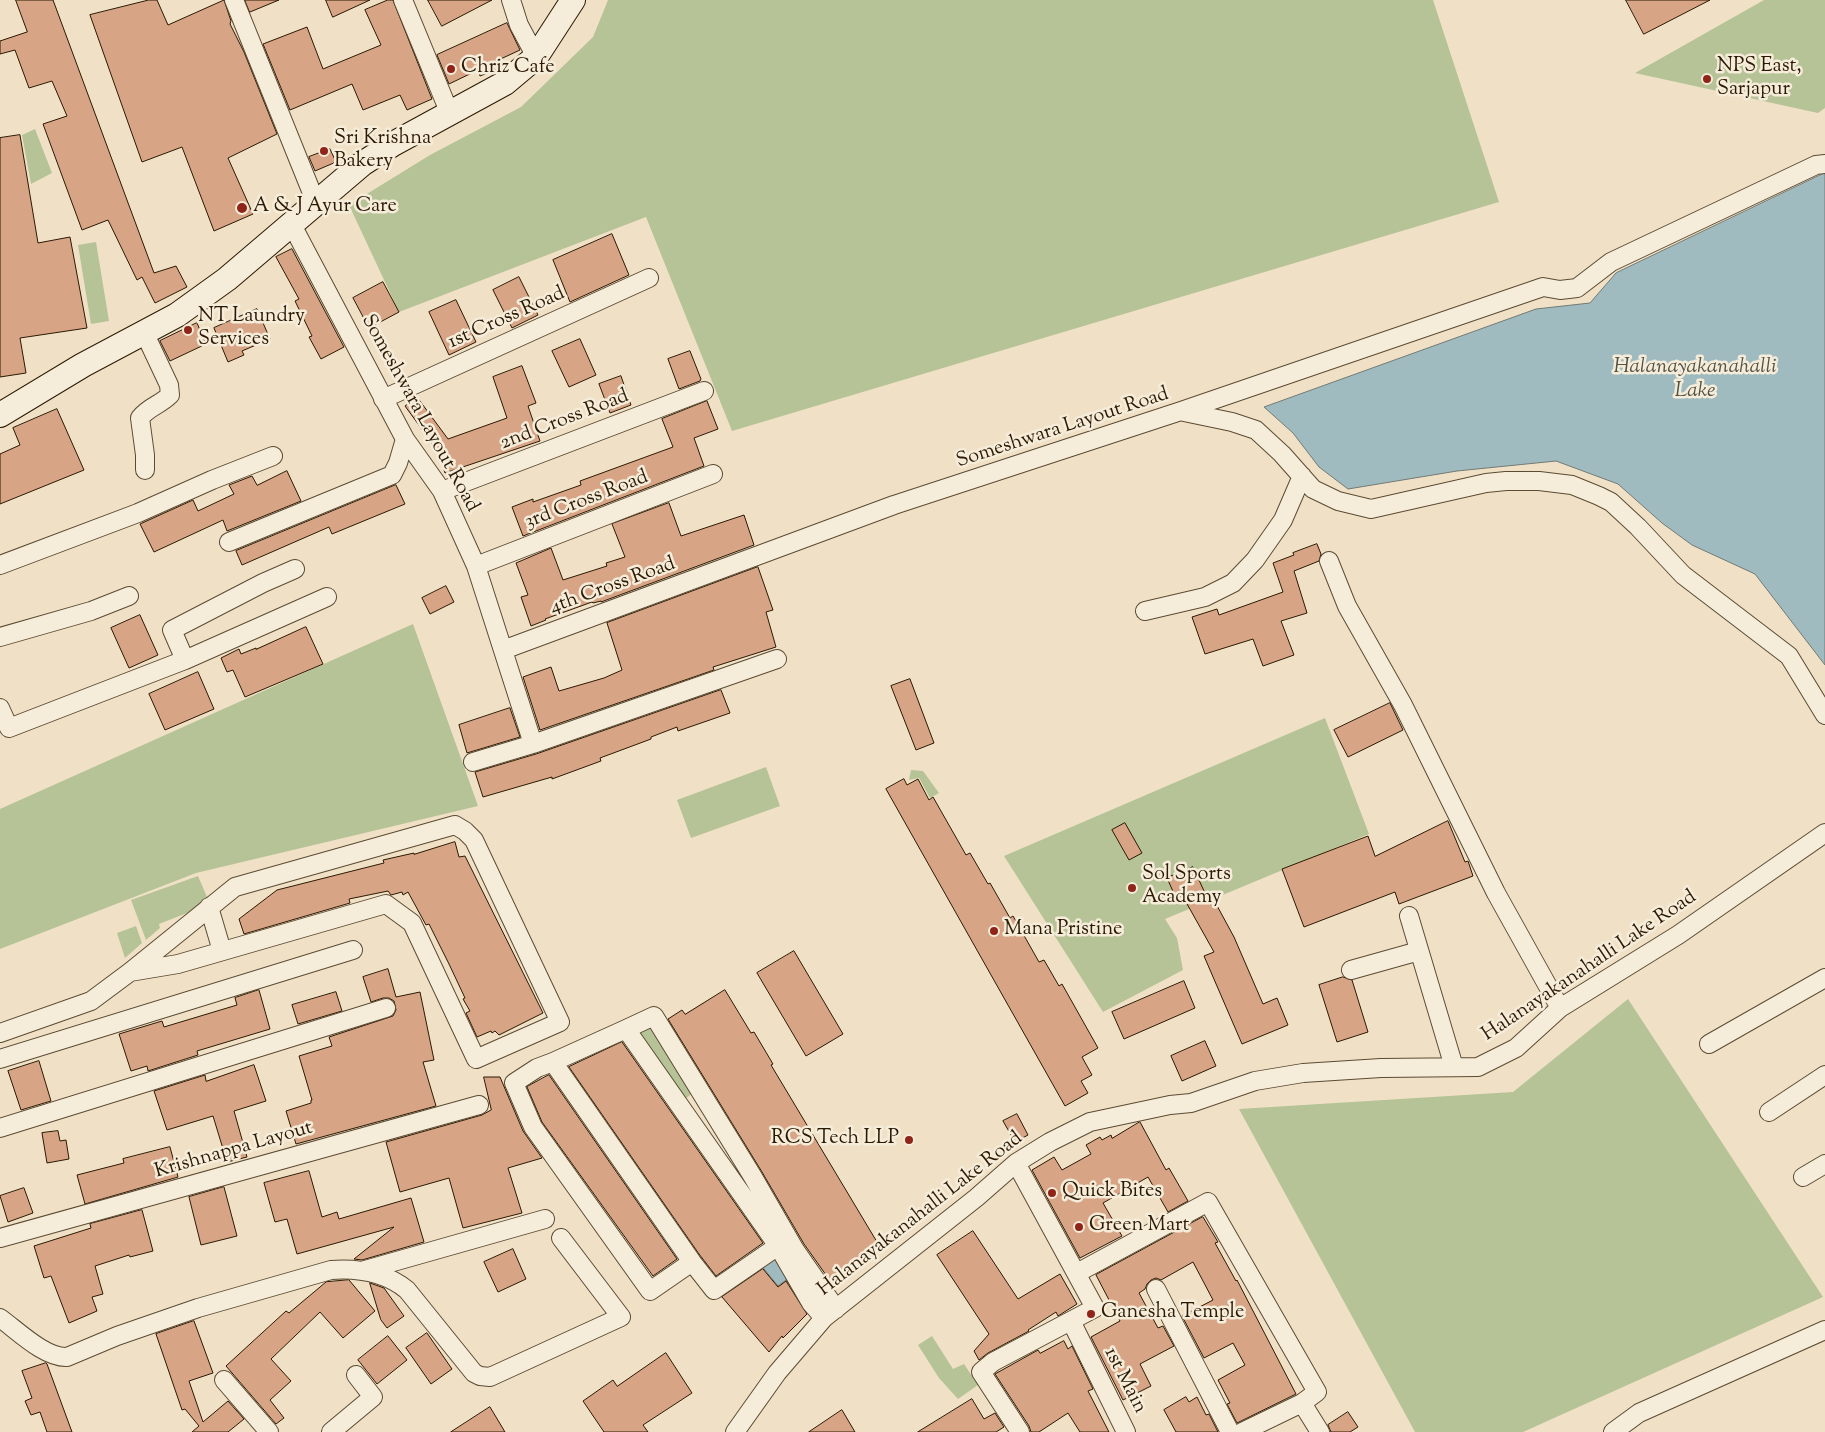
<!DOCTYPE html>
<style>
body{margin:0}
canvas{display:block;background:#f0e1c6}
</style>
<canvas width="1825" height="1432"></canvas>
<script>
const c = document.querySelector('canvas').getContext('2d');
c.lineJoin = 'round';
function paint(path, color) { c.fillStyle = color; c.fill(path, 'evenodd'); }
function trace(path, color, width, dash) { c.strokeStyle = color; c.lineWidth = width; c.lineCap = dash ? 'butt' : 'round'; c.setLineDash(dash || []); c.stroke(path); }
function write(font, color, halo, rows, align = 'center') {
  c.font = font + ' "Sorts Mill Goudy",serif'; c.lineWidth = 5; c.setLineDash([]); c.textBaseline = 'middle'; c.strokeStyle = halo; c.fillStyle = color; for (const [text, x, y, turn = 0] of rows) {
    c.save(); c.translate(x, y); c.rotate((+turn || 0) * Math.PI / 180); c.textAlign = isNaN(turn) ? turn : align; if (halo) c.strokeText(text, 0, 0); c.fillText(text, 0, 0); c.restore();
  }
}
paint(new Path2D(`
 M608,0H1433L1499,202L732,431L646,217L399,312L349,205L430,155L521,107L593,37Z
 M1764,0H1825V108L1818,113L1635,73Z
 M35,129L52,173L31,184L22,135Z
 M96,242L109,321L91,324L78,245Z
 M413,624L478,806L196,873L0,949V809Z
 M1325,718L1369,834L1165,919L1177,938L1183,970L1103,1012L1004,856Z
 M766,767L780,806L691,838L677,800Z
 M911,770L923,771L939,793L930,798L919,778L909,780Z
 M198,876L210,904L159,924L160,928L146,940L131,900Z
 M136,926L142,943L125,958L117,933Z
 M1628,999L1823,1297L1523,1432H1415L1239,1109L1513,1092Z
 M652,1025L693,1093L681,1102L634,1035Z
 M932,1336L953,1369L964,1364L978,1385L958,1399L939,1378L918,1345Z`), '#b6c397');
const water = new Path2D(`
 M1825,173V665L1755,574L1692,545L1662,523L1618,484L1556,461L1457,471L1348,489L1319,467L1293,433L1264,407L1536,309L1590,303L1616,273Z
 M774,1255L793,1289L786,1280L778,1286L760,1264Z`);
paint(water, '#a0bbc0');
trace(water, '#717a74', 1);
const building = new Path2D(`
 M16,0H53L154,273L176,266L187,287L155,303L142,277L137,280L108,220L82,230L43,124L67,116L52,81L29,88L15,50L0,54V41L27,32Z
 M149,0H157L168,25L224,0L231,21L230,24L244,52L277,134L228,158L253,214L214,231L182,147L142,162L90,15Z
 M245,0H279L250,12Z
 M326,0H370L333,17Z
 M388,0H393L432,99L407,110L400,95L363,110L352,84L290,110L263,44L307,27L323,69L381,45L365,10Z
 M428,0H492L442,26Z
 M1626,0H1710L1644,34Z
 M507,23L520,50L492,63L495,70L480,76L478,70L449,84L437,55Z
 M20,135L38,243L70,237L87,328L20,338L26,373L0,377V138Z
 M330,149L336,162L315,171L309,157Z
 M612,234L629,275L570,302L553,260Z
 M292,249L344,347L321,359L309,337L312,336L295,301L299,299L276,257Z
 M519,277L538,315L512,328L493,290Z
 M383,282L399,312L369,328L353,298Z
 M456,300L476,342L449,355L429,312Z
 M257,309L270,339L242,351L244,355L228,362L214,328Z
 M197,323L206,344L170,361L160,341Z
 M580,339L596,375L569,387L552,351Z
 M690,351L701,379L700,381L679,389L668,359Z
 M522,366L536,403L528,406L540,441L445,473L437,450L405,406L417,397L448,439L507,418L493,377Z
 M621,376L631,405L610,413L599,384Z
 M707,401L718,429L694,438L704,466L523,536L512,507L533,499V502L581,485L580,481L673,447L662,419Z
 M57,409L84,470L0,504V454L20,445L13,428Z
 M287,471L301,501L227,531L223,520L154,552L140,524L193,500L198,511L234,494L229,485L252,476L257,485Z
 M396,485L405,504L332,534L329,527L242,565L236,551Z
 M669,503L681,536L744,515L754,545L601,602V601L593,603L592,602L545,619L546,620L531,626L521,597L528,595L516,563L551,548L563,580L607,566L606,563L625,557L612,524Z
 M1317,544L1321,554L1319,561L1294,571L1307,613L1281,621L1294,655L1263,666L1253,639L1205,654L1192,617L1217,609L1219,615L1283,592L1273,563L1294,555L1293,553Z
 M758,567L773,610L766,612L776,647L713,667L714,670L540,730L523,677L551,667L559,691L604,678L622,670L607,623Z
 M446,586L454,602L430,614L422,598Z
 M140,615L158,655L129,668L111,628Z
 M306,627L323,664L245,697L233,670L227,672L221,658L239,649L241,654L256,648V649Z
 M198,672L214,709L165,730L149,694Z
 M910,679L934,743L916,750L891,686Z
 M721,690L730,713L678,731L677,727L651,737V739L600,758L601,761L552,779V777L483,797L475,772L536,754Z
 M1390,703L1403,730L1348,757L1334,730Z
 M510,708L520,737L467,753L459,725Z
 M904,779L907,785L918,779L929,800L933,797L966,855L970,853L988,884L990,883L1010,918L1013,916L1039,962L1044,960L1059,986L1062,984L1098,1048L1082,1057L1092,1075L1081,1081L1088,1093L1065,1106L886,789Z
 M1448,821L1465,862L1468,861L1473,876L1399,904L1395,892L1304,927L1282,869L1368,836L1375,856Z
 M1125,823L1142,853L1129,860L1112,830Z
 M455,842L459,857L465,856L543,1013L499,1035L495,1031L492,1033L491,1031L477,1037L466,1013L470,1011L463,999L465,998L449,964L429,924L426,925L408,892L403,895L402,892L391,895L388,891L349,899L350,903L244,934L239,919L277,890L384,863L383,860L414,853V854Z
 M1193,867L1210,904L1215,902L1234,937L1263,1004L1277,998L1288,1025L1242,1044L1204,956L1214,952L1182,895L1176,898L1167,878Z
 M794,951L843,1034L806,1056L757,973Z
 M388,969L396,997L420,992L434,1060L423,1062L436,1106L296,1144L286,1111L311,1103V1100H312L299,1056L332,1046L329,1037L393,1016L396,1010L394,1001L389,998H383L371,1002L363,977Z
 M1343,977L1352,980L1368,1032L1337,1042L1319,985Z
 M1184,981L1195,1008L1124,1039L1112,1012Z
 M259,990L270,1029L197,1051L198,1055L148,1071L147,1066L131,1071L119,1034L162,1021L164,1027L237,1005L235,998Z
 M725,990L751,1033L754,1032L773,1064L771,1065L880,1247L875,1250L877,1254L831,1282L804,1244L762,1172L668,1019L682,1010L685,1014Z
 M336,992L342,1011L298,1024L292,1005Z
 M1205,1041L1216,1066L1182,1081L1171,1056Z
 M622,1042L763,1243L716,1276L699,1254L569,1067Z
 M39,1061L51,1101L21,1110L8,1071Z
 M254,1065L266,1101L234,1111L247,1157L227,1162L213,1116L167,1130L154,1091L205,1075L206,1081Z
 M549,1075L677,1259L653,1276L542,1122L527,1087Z
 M484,1077H500L523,1131L542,1158L508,1168L522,1213L463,1228L449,1178L400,1192L386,1142L482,1115L491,1110Z
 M1017,1114L1028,1135L1015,1142L1003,1121Z
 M1140,1122L1166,1170L1169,1168L1188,1201L1168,1212L1148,1177L1103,1203L1122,1236L1080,1258L1032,1170L1054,1157L1062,1170L1091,1154L1086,1145L1100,1137L1102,1140L1111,1135L1112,1138Z
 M58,1131L60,1141L66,1140L69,1159L47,1163L42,1133Z
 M170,1147L178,1177L85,1204L77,1175L124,1163L123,1159Z
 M309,1171L322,1217L337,1212L339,1219L411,1198L424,1242L362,1260L354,1259L394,1227L297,1254L287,1219L275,1222L264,1183Z
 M224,1187L237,1236L201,1245L189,1197Z
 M24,1188L33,1213L8,1222L0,1196Z
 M142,1210L153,1251L130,1257L129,1255L95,1266L103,1294L92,1297L97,1311L69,1323L51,1276L44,1278L34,1246L91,1228L90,1224Z
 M1203,1217L1218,1242L1215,1243L1236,1281L1237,1280L1296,1394L1237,1423L1227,1404L1230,1403L1218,1380L1245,1365L1233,1343L1204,1358L1182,1316L1213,1300L1193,1262L1161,1280L1156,1278L1151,1280L1147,1284L1145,1289L1139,1293L1158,1328L1163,1326L1174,1346L1140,1364L1151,1386L1123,1400L1091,1337L1120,1321L1096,1275Z
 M973,1231L1018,1299L1060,1274L1077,1304L1058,1316L1056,1312L1028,1330L1029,1331L988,1353L979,1360L974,1351L989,1334L937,1255Z
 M513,1249L526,1279L498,1292L484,1262Z
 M763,1269L778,1287L786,1281L807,1314L783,1338L782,1336L769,1352L722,1297Z
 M349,1280L375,1311L343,1338L320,1312L271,1359L291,1381L270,1400L284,1418L276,1424L226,1366L286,1311L289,1313L326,1282Z
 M370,1283L384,1288L404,1316L387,1328L381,1320Z
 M194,1321L213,1373L189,1381L203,1422L228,1401L244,1419L228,1432H192L199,1426L185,1409L182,1410L156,1334Z
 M427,1333L452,1369L431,1384L406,1348Z
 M388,1336L407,1360L377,1384L358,1360Z
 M1064,1341L1068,1349L1072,1346L1093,1389L1088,1391L1109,1432H1080L1068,1413L1039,1432H1031L1029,1426L995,1374L1038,1350L1040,1353Z
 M666,1353L692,1393L643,1425L648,1432H604L583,1401L613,1380L617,1386Z
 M46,1363L47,1364L72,1432H47L40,1412L31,1415L25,1401L32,1398L22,1371Z
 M1186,1397L1189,1402L1197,1397L1206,1415L1209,1414L1218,1432H1176L1164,1410Z
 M972,1399L984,1419L995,1413L1004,1427L996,1432H918Z
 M490,1407L505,1432H451Z
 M842,1410L855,1432H809Z
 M1348,1412L1358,1427L1350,1432H1331L1328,1425Z`);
paint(building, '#d7a485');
trace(building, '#2b1902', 1);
const street = new Path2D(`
 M234,0L316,203
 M403,0L450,114
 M511,0L519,25L536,57
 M292,225L405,439L442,491L476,566L533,744
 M144,332L169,385L170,395C160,405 148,407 140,418L145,455V470
 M383,399L649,278
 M1184,412L1232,422L1256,430L1282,454L1313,489L1338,501L1371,509L1486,483L1506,481H1539L1572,485L1599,496L1611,502L1638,527L1683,575L1789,656L1825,715
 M442,491L704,391
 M229,542L392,475L398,463L405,439
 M1329,561L1347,606L1403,705L1496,893L1560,1008
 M0,565L138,513L212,480L273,456
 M476,566L713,474
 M1145,611L1205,597L1233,583L1255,560L1283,520L1302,476
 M0,637L91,611L129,596
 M503,650L894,505L1181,411L1543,287L1560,290L1577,288L1611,262L1816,165L1825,164
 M185,660L172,630L263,583L295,569
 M0,708L9,728L185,660L327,597
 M473,762L533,744L777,659
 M209,907L222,951
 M1409,916L1454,1067
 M1351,970L1419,951
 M626,1029L654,1016L753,1177L795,1250L836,1309
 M0,1033L91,1001L130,972L235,887L455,825L465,831L474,840L560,1022L476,1059L412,923L386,904L178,964L130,972
 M1709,1044L1825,978
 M0,1059L353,950
 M553,1062L537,1068L514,1083L533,1127L650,1291L692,1262
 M1769,1112L1825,1075
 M0,1128L386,1008
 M1016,1163L1095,1308L993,1362L981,1372L1020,1432
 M1803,1177L1825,1164
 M0,1238L479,1105
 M778,1246L714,1290L692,1262L553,1062L626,1029L778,1246L811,1303L824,1318
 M365,1270L545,1219
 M1077,1273L1208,1202L1317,1392L1302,1403L1320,1432
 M1156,1289L1230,1432
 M0,1318C18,1331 45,1358 67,1357L117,1336L198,1308L331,1270C359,1268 385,1272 407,1290L474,1373L480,1376L490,1377L621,1317L561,1238
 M1071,1321L1126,1432
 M224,1380L269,1432
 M331,1432L373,1397L356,1375
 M735,1432L777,1373L824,1318L976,1198L1016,1163L1050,1142L1090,1122L1170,1105L1191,1103L1255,1081L1303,1073L1381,1068L1478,1067L1516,1048L1560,1008L1678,935L1825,833
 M1242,1432L1302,1403
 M1613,1432L1639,1413L1825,1330`);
const secondary = new Path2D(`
 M0,415L83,365L177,315L227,279L362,164L393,144L505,83L536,57L573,0`);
trace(street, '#5c4b33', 20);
trace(secondary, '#2b1902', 26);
trace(street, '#f5ecda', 18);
trace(secondary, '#f5ecda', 24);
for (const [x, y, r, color] of [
 [451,69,5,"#8f2418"],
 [1707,79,5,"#8f2418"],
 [324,151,5,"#8f2418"],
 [242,208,6,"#8f2418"],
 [188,330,5,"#8f2418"],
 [1132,888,5,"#8f2418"],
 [994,931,5,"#8f2418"],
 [909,1140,5,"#8f2418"],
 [1052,1193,5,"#8f2418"],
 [1079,1227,5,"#8f2418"],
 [1091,1314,5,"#8f2418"]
]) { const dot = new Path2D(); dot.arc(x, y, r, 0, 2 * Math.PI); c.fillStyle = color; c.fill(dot); trace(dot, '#f5ecda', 2); }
write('20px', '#2b1902', '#f5ecda', [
 ["NPS East,",1717,68],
 ["Sarjapur",1717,91],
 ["Chriz Cafe",461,69],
 ["Sri Krishna",334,140],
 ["Bakery",334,163],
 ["A & J Ayur Care",253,208],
 ["NT Laundry",198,318],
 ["Services",198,341],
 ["Sol Sports",1142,876],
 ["Academy",1142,899],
 ["Mana Pristine",1004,931],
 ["RCS Tech LLP",899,1140,"right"],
 ["Quick Bites",1062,1193],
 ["Green Mart",1089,1227],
 ["Ganesha Temple",1101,1314]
], 'left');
write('20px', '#2b1902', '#f5ecda', [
 ["1st Cross Road",507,319,-24],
 ["Someshwara Layout Road",419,414,61],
 ["2nd Cross Road",565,421,-21],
 ["Someshwara Layout Road",1063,429,-18],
 ["3rd Cross Road",587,501,-21],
 ["4th Cross Road",613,587,-20],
 ["Halanayakanahalli Lake Road",1590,967,-34],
 ["Krishnappa Layout",234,1151,-16],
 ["Halanayakanahalli Lake Road",921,1215,-38],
 ["1st Main",1124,1381,63]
]);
write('italic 21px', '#545244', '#f5ecda', [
 ["Halanayakanahalli",1695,368],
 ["Lake",1695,392]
]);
</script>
